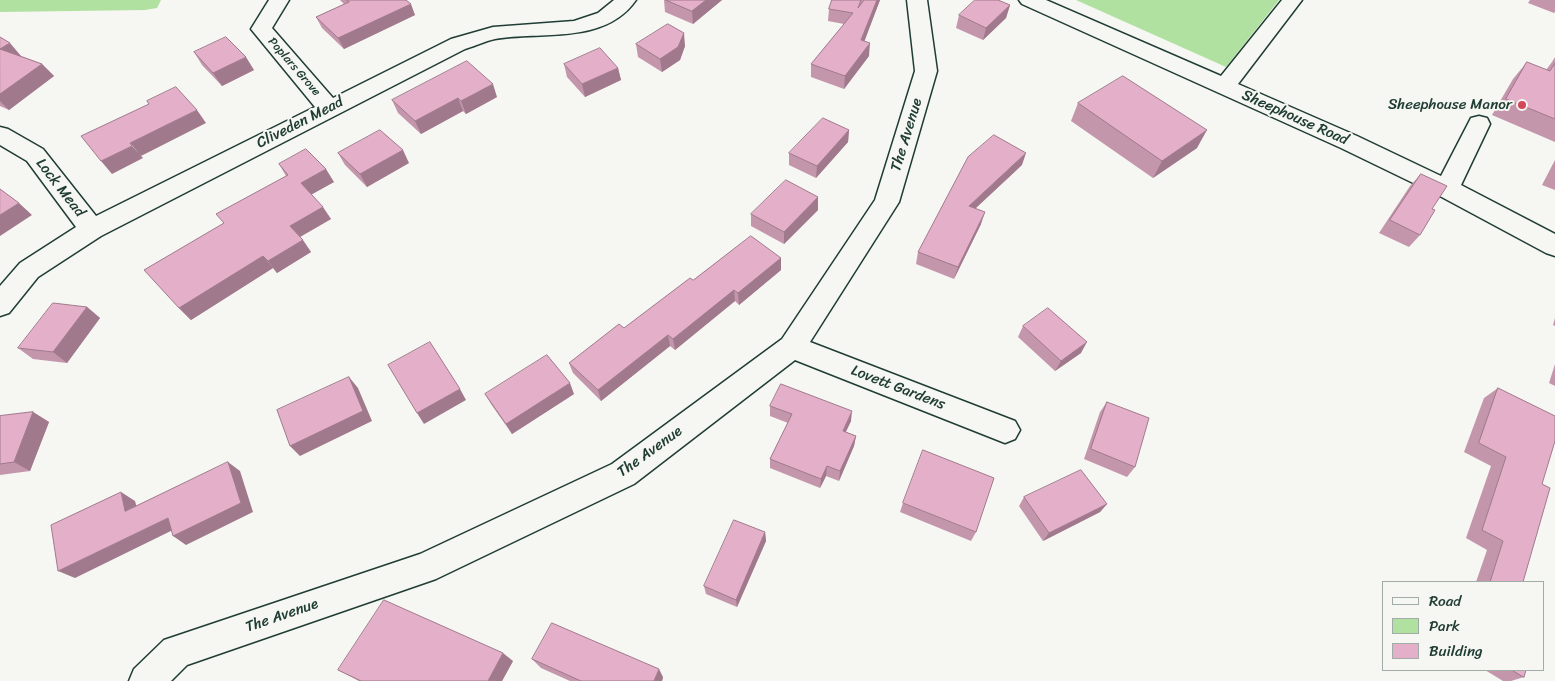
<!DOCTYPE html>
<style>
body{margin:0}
#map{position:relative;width:1555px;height:681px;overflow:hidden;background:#f6f6f2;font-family:Sriracha,sans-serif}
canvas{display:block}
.legend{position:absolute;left:1382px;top:581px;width:162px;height:90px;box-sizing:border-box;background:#f6f6f2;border:1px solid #a0aca6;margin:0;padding:6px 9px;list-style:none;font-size:15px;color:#1f3d34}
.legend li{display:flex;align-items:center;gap:10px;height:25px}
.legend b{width:25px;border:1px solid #a0aca6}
</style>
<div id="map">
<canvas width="1555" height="681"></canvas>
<ul class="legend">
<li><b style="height:6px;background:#f6f6f2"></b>Road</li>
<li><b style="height:14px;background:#b1e1a0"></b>Park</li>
<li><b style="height:14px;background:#e4afc8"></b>Building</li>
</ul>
</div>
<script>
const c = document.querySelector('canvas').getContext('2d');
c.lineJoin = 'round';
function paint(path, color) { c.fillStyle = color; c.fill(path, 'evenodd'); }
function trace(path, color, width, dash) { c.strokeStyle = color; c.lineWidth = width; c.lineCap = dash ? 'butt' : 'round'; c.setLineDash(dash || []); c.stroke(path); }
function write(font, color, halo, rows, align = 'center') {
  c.font = font + ' Sriracha,sans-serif'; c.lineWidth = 4; c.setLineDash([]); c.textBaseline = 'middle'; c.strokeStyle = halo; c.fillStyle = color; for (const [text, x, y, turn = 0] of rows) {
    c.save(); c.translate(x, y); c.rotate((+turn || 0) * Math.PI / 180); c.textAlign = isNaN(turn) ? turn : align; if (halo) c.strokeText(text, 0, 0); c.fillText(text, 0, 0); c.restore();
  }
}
paint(new Path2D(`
 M0,0H161L157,8L145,10L0,12Z
 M1076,0H1279L1226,67Z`), '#b1e1a0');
const minor = new Path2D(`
 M269,0H289L272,28L333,98L451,39L493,27L574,21L598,13L614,0H636C605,45 541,31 495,39C485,41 475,46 465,49L101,236L38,277L9,313L0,316V286L20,263L76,227L27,161L0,145V127L8,129L43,149L96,216L315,107L251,29Z
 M907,0H927L937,71L899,202L810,342L1015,421L1020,430L1015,439L1005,443L795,360L634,484L436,579L187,665L171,681H129L134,669L164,640L420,554L612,464L782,339L875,200L915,71Z
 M1019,0H1046L1221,76L1282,0H1302L1238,84L1357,136L1441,176L1471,118L1479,116L1487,118L1490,124L1461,185L1555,234V256L1546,253L1438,195L1341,148L1022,4Z`);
trace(minor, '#1f3d34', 3);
paint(minor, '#f6f6f2');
paint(new Path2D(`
 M340,0H406L415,15L344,49L322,28L316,17L344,4Z
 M664,0H722L693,24L665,12Z
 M832,0H880L864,41L869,56L844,89L811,77V64L844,24L828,21L829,9Z
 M1530,0H1555V12L1554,13L1528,3Z
 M1010,5L1006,18L983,40L956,28L959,15Z
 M0,37L21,56L42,64L54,76L9,110L0,106Z
 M636,44L685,46L680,60L662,72L638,57Z
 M194,52L254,70L222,86L202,65Z
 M1555,57V142L1492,115L1513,79L1527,62L1546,70L1552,62Z
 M564,64L618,68L621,80L585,97L567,77Z
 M497,97L466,114L463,111L421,134L398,113L392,100Z
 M1078,103L1197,148L1153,178L1071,121Z
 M849,130L848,142L816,178L789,165V153Z
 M338,153L409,163L367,187L345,165Z
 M1555,160V190L1542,185Z
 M279,164L334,182L311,194L331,219L300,237L311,252L277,273L273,268L191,320L179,308L223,223L286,176Z
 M1022,165L976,208L981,224L954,279L916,264L918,252Z
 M1421,174L1420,235L1409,247L1379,233L1410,186Z
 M818,210L784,244L751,226V214Z
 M781,258V270L739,305L735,301L675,350L670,346L601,401L573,373L569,363L624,328L693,280Z
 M87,307L100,318L67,363L33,359L18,348Z
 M1555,318V326L1553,325Z
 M1023,326L1081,353L1055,371L1018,337Z
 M1555,364V386L1549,383Z
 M1498,388L1542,484L1523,582H1476L1487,550L1466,538L1491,466L1464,452L1484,398Z
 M485,394H574L512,434L491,404Z
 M1107,402L1135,467L1127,477L1084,459L1100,412Z
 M770,406L851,421L846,432L856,436L854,446L839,481L826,476L820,488L770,468V459L788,423L770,416Z
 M33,412L49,422L30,471L0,475V416Z
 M1024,497L1107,504L1100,512L1043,541L1019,506Z
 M903,503L976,532L971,541L900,512Z
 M765,532L766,541L737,607L706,594L704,586Z
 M532,659L663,677L662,681H570L541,668Z
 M513,661L502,681H359L338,670Z
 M1485,670H1526L1524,677L1511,681H1503Z`), '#c496ac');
paint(new Path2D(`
 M706,0H722L693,24L692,11Z
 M877,0H880L860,53L861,40Z
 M411,4L415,15L344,49L338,38Z
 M1010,5L1006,18L983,40L986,28Z
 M684,33L685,46L680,60L662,72L660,59Z
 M10,43L21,56L11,62L0,50V49Z
 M870,43L869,56L844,89L845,76Z
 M246,57L254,70L222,86L213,73Z
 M42,64L54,76L9,110L0,101V94Z
 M618,68L621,80L585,97L582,84Z
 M493,84L497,97L466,114L461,101Z
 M458,98L463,111L421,134L415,121Z
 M197,110L206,123L141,156L130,143Z
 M849,130L848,142L816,178L817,166Z
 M1207,130L1197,148L1153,178L1162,161Z
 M132,146L143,158L112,174L101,161Z
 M403,150L409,163L367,187L360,174Z
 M1026,153L1022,165L965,218L969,206Z
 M326,169L334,182L309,196L301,183Z
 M818,197V210L784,244V232Z
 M19,203L32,215L0,236V215Z
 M323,207L331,219L298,238L290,226Z
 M985,212L981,224L954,279L958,267Z
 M303,240L311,252L277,273L268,261Z
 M263,256L273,268L191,320L179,308Z
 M781,258V270L739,305L738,293Z
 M734,290L735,301L675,350L673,339Z
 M87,307L100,318L67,363L53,352Z
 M668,335L670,346L601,401L598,390Z
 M1087,342L1081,353L1055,371L1061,361Z
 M349,377L358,388L372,421L300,456L290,446Z
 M570,383L574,394L512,434L506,424Z
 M460,389L466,400L424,424L417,413Z
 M852,411L851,421L841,441L843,431Z
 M33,412L49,422L30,471L14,462Z
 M856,436L854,446L839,481L840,471Z
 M228,462L240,471L253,512L186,545L173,536Z
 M827,466L826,476L820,488L821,479Z
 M121,492L135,501L140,519L125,511Z
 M1107,504L1100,512L1043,541L1049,533Z
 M168,518L181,526L75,578L58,571Z
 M765,532L766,541L737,607L736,600Z
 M503,653L513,661L502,681H488Z
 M659,669L663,677L662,681H654Z`), '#a07a8c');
const building = new Path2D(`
 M347,0H406L411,4L338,38L316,17L349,2Z
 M666,0H706L692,11Z
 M832,0H861L858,8L864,0H877L861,40L870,43L845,76L811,64L853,13L829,9Z
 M975,0H998L1010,5L986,28L959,15Z
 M668,24L684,33L678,47L660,59L636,44Z
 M0,37L10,43L0,49Z
 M226,37L246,57L213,73L194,52Z
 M600,48L618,68L582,84L564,64Z
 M0,49L42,64L0,94Z
 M467,61L493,84L461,101L458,98L415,121L392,100Z
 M1527,62L1550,71L1555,63V119L1506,99Z
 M1123,76L1207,130L1162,161L1078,103Z
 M176,87L197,110L130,143L132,146L101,161L81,136L149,104L147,101Z
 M823,118L849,130L817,166L789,153Z
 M380,130L403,150L360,174L338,153Z
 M994,135L1026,153L969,206L985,212L958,267L918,252L968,157Z
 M306,149L326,169L301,183L323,207L290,226L303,240L268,261L263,256L179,308L144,270L224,223L216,214L288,175L279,164Z
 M1421,174L1447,186L1432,209L1435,210L1420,235L1390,220Z
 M786,180L818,197L784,232L751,214Z
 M0,189L19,203L0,215Z
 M751,236L781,258L738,293L734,290L673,339L668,335L598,390L569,363L619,324L624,328L690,278L693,280Z
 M53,303L87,307L53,352L18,348Z
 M1048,308L1087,342L1061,361L1023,326Z
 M430,342L460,389L417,413L388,365Z
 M547,355L570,383L506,424L485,394Z
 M349,377L363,411L290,446L277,410Z
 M781,384L852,411L843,431L856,436L840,471L827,466L821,479L770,459L792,414L770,406Z
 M1498,388L1555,416V441L1542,484L1550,488L1523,582H1490L1503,541L1482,530L1506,457L1479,443Z
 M1107,402L1149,418L1135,467L1091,449Z
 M33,412L14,462L0,464V416Z
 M923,450L994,478L976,532L903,503Z
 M228,462L241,503L173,536L168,518L58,571L51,525L121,492L125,511Z
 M1081,470L1107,504L1049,533L1024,497Z
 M734,520L765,532L736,600L704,586Z
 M384,600L503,653L488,681H361L338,670Z
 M552,623L659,669L654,681H581L532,659Z
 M1512,670H1526L1524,677Z`);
paint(building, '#e4afc8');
trace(building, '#a07a8c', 1);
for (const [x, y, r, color] of [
 [1522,105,5,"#d1495b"]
]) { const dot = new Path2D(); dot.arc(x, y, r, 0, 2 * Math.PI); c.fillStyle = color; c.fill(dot); trace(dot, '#f6f6f2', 2); }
write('12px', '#1f3d34', '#f6f6f2', [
 ["Poplars Grove",294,67,49]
]);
write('15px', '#1f3d34', '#f6f6f2', [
 ["Sheephouse Manor",1512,105]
], 'right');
write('15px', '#1f3d34', '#f6f6f2', [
 ["Sheephouse Road",1295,118,24],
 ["Cliveden Mead",300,123,-27],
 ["The Avenue",907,135,-73],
 ["Lock Mead",60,188,52],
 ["Lovett Gardens",898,388,21],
 ["The Avenue",650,452,-36],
 ["The Avenue",282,616,-19]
]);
</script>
